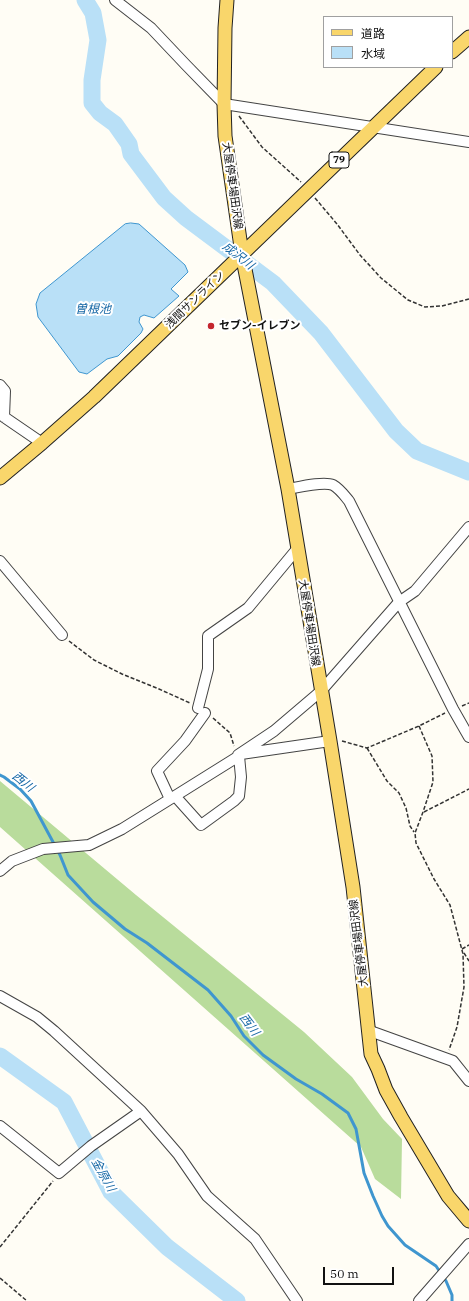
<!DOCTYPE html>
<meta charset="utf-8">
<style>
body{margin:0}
#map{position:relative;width:469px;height:1301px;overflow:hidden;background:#fffdf5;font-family:"IBM Plex Serif","Noto Sans JP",serif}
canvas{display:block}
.legend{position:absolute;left:323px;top:16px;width:130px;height:52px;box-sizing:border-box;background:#fff;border:1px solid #a0a0a0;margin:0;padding:5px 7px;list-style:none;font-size:12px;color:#111}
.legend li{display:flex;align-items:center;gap:8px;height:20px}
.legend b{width:20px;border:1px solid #a0a0a0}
.scale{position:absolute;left:323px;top:1267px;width:71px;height:18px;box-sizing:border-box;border:2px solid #111;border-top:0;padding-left:5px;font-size:12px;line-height:14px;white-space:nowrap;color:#111;-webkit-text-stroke:3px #fff;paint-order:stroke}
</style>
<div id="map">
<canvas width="469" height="1301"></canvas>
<ul class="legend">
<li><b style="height:5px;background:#f9d66b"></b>道路</li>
<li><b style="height:11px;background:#b9e0f7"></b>水域</li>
</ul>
<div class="scale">50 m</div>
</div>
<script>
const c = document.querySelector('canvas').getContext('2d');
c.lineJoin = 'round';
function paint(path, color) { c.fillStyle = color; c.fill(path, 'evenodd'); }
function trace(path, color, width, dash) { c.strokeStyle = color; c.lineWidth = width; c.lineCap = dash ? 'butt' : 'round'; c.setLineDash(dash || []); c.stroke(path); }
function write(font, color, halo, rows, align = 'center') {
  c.font = font + ' "IBM Plex Serif","Noto Sans JP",serif'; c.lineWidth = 4; c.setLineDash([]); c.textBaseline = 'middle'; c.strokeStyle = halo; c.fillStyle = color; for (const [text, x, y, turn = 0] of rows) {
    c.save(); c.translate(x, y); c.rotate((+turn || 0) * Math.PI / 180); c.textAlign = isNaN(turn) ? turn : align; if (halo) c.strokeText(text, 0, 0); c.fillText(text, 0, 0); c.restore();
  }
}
paint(new Path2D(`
 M0,781L136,895L304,1032L352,1077L383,1119L402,1139L401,1199L375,1179L361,1147L0,827Z`), '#b9dc9c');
const water = new Path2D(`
 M131,223L139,224L185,265L188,272L171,289L179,296L154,318L144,315L140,317L139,322L143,329L141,333L118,356L107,359L87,374L79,372L38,317L36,304L40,293L125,224Z`);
paint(water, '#b9e0f7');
trace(water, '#3f96cf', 1);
trace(new Path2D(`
 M0,775L4,777L20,789L31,801L60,855L68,875L93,902L125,929L147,943L208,990L231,1016L244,1036L263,1055L296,1079L322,1094L348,1113L356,1129L364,1173L373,1196L382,1216L388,1226L405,1245L436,1266L446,1281L452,1295V1301`), '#3f96cf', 3);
trace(new Path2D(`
 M85,0L93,13L98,40L92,80V103L100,113L115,124L129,144L131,154L164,198L186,218L273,283L321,333L396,431L417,451L469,472
 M0,1056L64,1102L111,1192L167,1247L237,1301`), '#b9e0f7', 17);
const minor = new Path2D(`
 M115,0L151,28L186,65L224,104L469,142
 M0,385L5,391L4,417
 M0,412L4,417L42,443
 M288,489C299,487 324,481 333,485C340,489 344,495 349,501L453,709L469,737
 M0,561L62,635
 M198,708L208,669V636L248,608L297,549
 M241,754L330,741
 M238,755L274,731L321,691L399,602L415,591L469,527
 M175,796L201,825L234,801L239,796L241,777L239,756
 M170,799L157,771L185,741L205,713
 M0,871L12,861L43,849L89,845L122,829L175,796L239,756
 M0,996L37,1017L54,1031L141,1111L178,1154L207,1196L255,1239L297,1301
 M370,1031L453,1061L469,1081
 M0,1126L59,1173L91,1146L141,1111
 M419,1301L469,1244`);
const major = new Path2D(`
 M227,0L225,28L224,104L225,136L242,254L288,489L330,741L353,887L371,1054L378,1069L386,1090L401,1117L448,1196L469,1221
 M452,52L469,37
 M0,478L42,443L94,397L436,67`);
trace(minor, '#444', 12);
trace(major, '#222', 15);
trace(new Path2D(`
 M239,116L262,147L301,182
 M315,198L337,224L360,255L381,278L408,300L425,307L442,306L469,299
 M69,641L94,660L122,674L159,689L190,703
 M462,706L469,703
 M213,718L230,733L234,746
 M419,726L432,756L433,782L423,812L415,833L416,843L434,879L450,905L463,954L464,987L457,1027L449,1050
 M342,741L367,748L419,726L445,713
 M367,748L387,781L399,793L406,808L410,826L414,832
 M424,812L469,789
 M462,949L469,945
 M464,953L469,961
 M0,1247L53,1181
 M0,1278L27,1301`), '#333', 1.5, [4, 2]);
trace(minor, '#fff', 10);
trace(major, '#f9d66b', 13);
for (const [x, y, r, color] of [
 [211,326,4,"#c4262e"]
]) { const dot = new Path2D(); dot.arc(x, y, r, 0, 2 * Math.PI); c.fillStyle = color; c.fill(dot); trace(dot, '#fff', 1.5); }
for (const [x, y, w] of [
 [339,160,20]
]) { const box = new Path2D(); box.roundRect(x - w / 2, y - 8, w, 16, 3); c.fillStyle = '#fff'; c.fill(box); trace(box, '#111', 1); }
write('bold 10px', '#111', null, [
 ["79",339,160]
]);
write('11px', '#111', '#fff', [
 ["大屋停車場田沢線",232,186,82],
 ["浅間サンライン",195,300,-44],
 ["大屋停車場田沢線",309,623,81],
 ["大屋停車場田沢線",359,943,-97]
]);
write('bold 11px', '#111', '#fff', [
 ["セブン-イレブン",219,326]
], 'left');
write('italic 12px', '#1768a6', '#fff', [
 ["成沢川",238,256,38],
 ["曽根池",93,310],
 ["西川",23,782,39],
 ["西川",249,1025,53],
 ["金原川",103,1175,61]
]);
</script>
